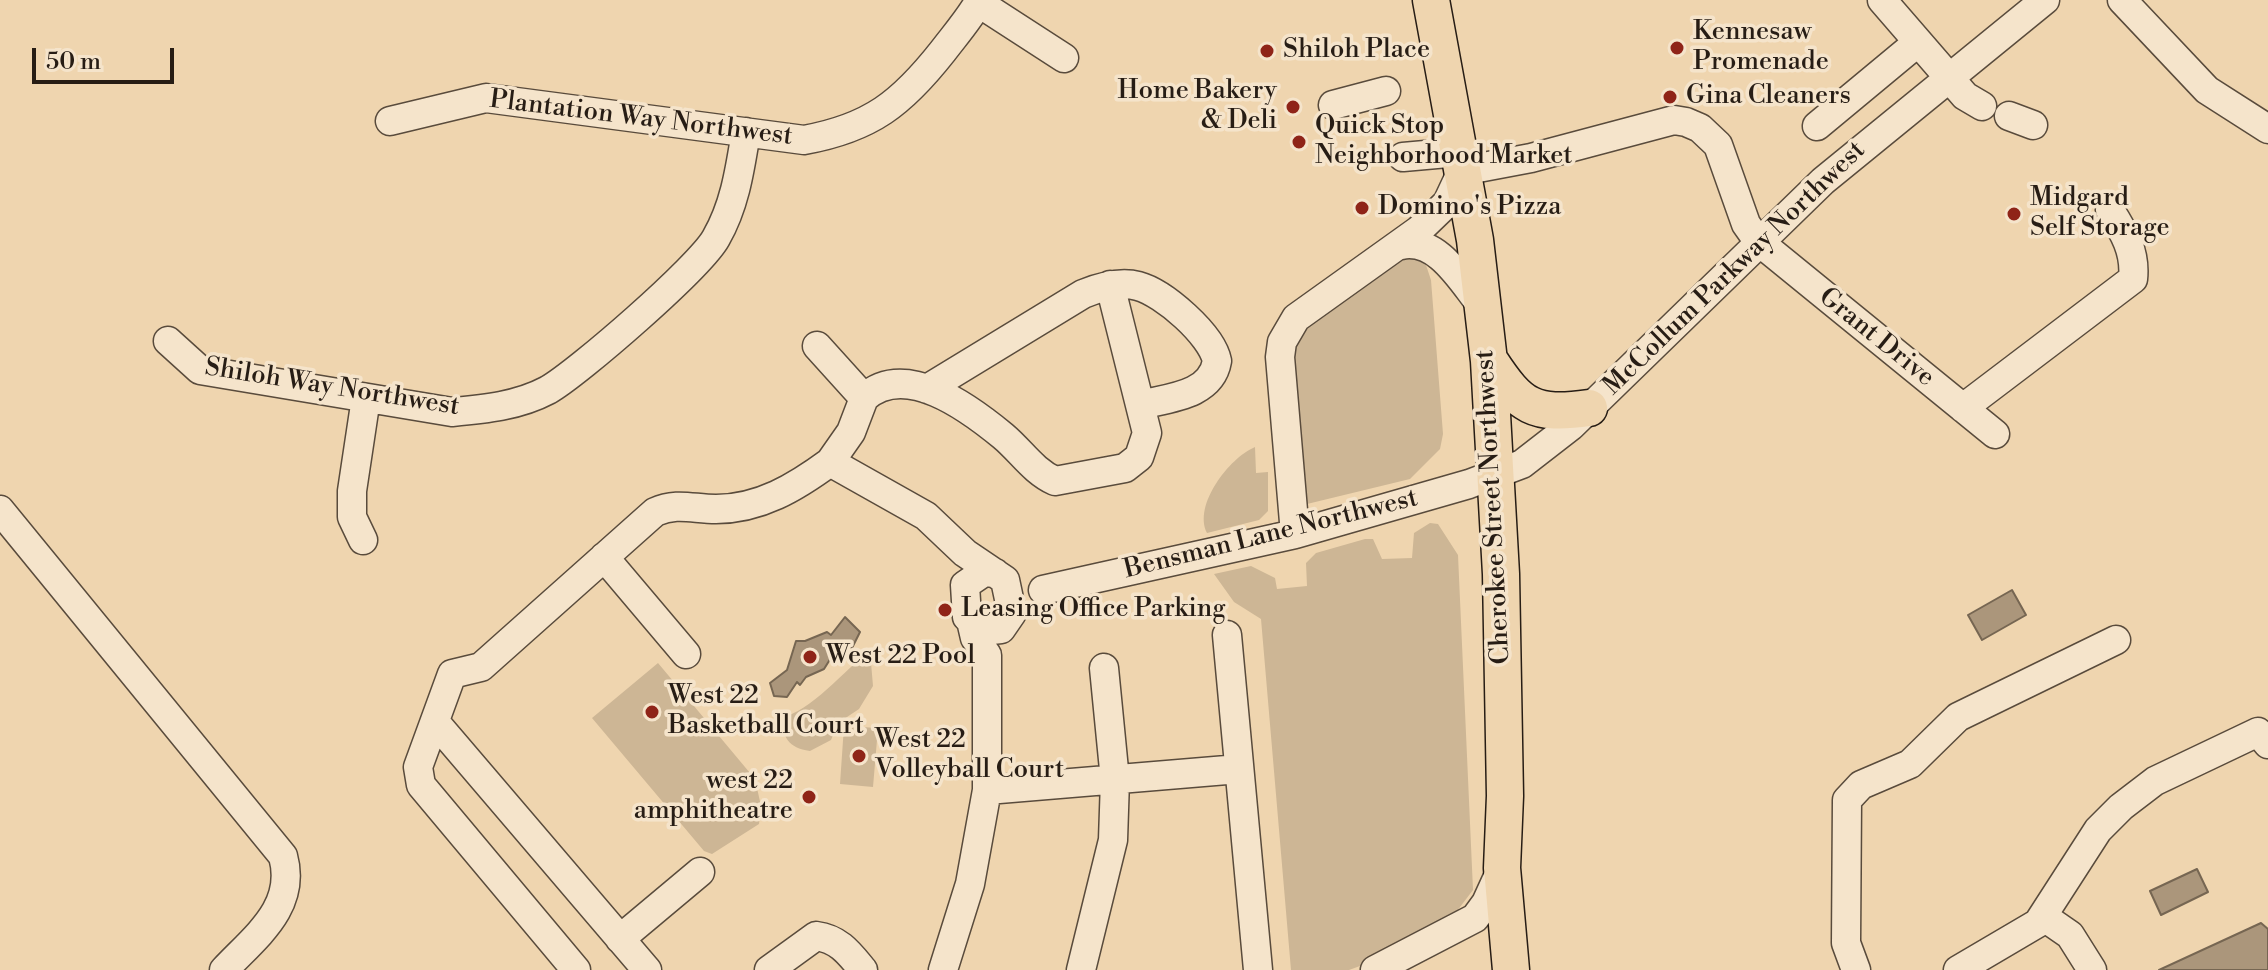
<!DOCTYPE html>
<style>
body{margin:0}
#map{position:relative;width:2268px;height:970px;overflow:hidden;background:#efd5af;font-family:"Libre Bodoni",serif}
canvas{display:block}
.scale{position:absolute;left:32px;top:48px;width:142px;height:36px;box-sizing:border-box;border:4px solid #271d15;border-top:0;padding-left:10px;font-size:24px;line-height:28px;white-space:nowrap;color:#271d15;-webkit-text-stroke:6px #f5e4cb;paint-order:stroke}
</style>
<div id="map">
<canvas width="2268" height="970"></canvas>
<div class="scale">50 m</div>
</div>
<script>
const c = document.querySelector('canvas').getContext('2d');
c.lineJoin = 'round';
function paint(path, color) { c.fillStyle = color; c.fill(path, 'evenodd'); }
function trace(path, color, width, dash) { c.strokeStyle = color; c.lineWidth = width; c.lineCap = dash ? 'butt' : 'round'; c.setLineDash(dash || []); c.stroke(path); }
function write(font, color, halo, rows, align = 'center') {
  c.font = font + ' "Libre Bodoni",serif'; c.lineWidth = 7; c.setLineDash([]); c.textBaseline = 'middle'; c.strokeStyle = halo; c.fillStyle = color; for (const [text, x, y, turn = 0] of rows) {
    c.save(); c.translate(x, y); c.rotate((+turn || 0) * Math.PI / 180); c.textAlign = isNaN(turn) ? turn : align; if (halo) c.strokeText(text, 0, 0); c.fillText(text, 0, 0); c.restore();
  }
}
paint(new Path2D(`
 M1423,256L1431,280L1443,434L1440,449L1410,479L1307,504L1291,360L1295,337L1308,320L1402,259Z
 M1255,447L1256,473L1268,472V511L1259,520L1207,533C1193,505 1229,458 1255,447Z
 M1430,523L1438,524L1458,555L1473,890L1457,911L1461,917L1360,966L1349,970H1291L1261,619L1234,602L1214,574L1251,566L1275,578L1277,589L1307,586L1306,563L1316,553L1365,539H1373L1382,559L1412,558L1414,533Z
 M870,651L873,686L859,709L838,723L831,740L810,751C788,748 783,737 781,717C809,714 846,668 870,651Z
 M658,663L755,779L761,806L759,824L712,854L704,851L592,718Z
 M844,726L878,728L873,787L840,784Z`), '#cdb695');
const water = new Path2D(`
 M2012,590L2026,615L1982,640L1968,615Z
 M845,617L860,632L852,648L845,645L840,649L843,653L839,656L834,653L824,669L806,677L800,685L797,682L787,697L774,696L770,683L787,670L796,641H805L827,632L831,635Z
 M2197,869L2208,892L2161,915L2150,891Z
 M2261,923L2268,929V970H2159Z`);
paint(water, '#ab967b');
trace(water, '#766652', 2);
const minor = new Path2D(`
 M1882,0L1965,96L1982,106
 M2122,0L2207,90L2268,129
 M979,3L1064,58
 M1333,105L1386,91
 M2009,116L2033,125
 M390,121L486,98L804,140C871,128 902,103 943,51C956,34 970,18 980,0
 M1817,126L1917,43
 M1403,157L1459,152
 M1401,245C1438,237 1462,282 1482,306
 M168,341L200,370L452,412C485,409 518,406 548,390C578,373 700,267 716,238C735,205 740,169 746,132
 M817,346L864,398L851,432L830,462
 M927,389L1083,294C1100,287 1120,281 1138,286C1164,293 1212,335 1217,361C1211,396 1168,398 1140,405
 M864,398C905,360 969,408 1003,436C1021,451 1033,471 1055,481L1125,468L1139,457L1147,433L1110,285
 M1963,408L2133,279C2136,252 2124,232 2110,210
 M0,510L283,856C297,907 256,936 224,970
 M1295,534L1280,357L1282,342L1296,318L1419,230L1447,203L1462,171L1531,158L1674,120L1686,122L1700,128L1718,145L1746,224L1758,241L1995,434
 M363,540L352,517V491L366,398
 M604,557L686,654
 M1043,590L1295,534L1469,484L1522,464L1571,426L1823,181L2045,0
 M1227,635L1258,970
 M436,723L647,970
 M987,790L1239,769
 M2044,917L2070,935L2092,970
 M620,939L700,872
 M576,970L421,785L418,767L452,674L481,667L655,512C677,502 693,509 716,509C760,509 796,487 830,462L926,516L965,553L1005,580L1012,613L1001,629L982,631L967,617L965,585L984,572L995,573
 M769,970L816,936C839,939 849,953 863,970
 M943,970L970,884L987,790V655L975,638L972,625
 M1081,970L1113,840L1115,780L1104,668
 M1375,970L1475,918L1486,903L1502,868
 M1856,970L1846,943L1847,800L1861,785L1910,764L1958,717L2116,640
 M1958,970L2038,923L2098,830L2121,807L2155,781L2258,732L2268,744`);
const major = new Path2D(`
 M1431,0L1475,240L1489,361L1501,574L1505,796L1502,868L1511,970
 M1490,361C1520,407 1534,416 1589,408`);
trace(minor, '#594b3c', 31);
trace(major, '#271d15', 39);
trace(minor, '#f5e4cb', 28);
trace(major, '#efd5af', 36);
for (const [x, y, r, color] of [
 [1677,48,8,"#8f2418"],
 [1267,51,8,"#8f2418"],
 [1670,97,8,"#8f2418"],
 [1293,107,8,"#8f2418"],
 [1299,142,8,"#8f2418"],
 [1362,208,8,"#8f2418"],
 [2014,214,8,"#8f2418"],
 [945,610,8,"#8f2418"],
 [810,657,8,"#8f2418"],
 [652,712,8,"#8f2418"],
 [859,756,8,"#8f2418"],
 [809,797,8,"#8f2418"]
]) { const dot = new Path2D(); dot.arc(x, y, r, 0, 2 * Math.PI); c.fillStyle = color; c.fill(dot); trace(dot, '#f5e4cb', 3); }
write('26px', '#271d15', '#f5e4cb', [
 ["Kennesaw",1693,33],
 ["Promenade",1693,63],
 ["Shiloh Place",1283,51],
 ["Home Bakery",1277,92,"right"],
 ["& Deli",1277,122,"right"],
 ["Gina Cleaners",1686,97],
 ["Quick Stop",1315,127],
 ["Neighborhood Market",1315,157],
 ["Midgard",2030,199],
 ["Self Storage",2030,229],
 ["Domino's Pizza",1378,208],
 ["Leasing Office Parking",961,610],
 ["West 22 Pool",826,657],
 ["West 22",668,697],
 ["Basketball Court",668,727],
 ["West 22",875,741],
 ["Volleyball Court",875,771],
 ["west 22",793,782,"right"],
 ["amphitheatre",793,812,"right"]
], 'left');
write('26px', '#271d15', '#f5e4cb', [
 ["Plantation Way Northwest",641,119,7],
 ["McCollum Parkway Northwest",1735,269,-44],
 ["Grant Drive",1876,338,39],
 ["Shiloh Way Northwest",332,388,9],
 ["Cherokee Street Northwest",1494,507,-93],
 ["Bensman Lane Northwest",1271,535,-14]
]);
</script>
